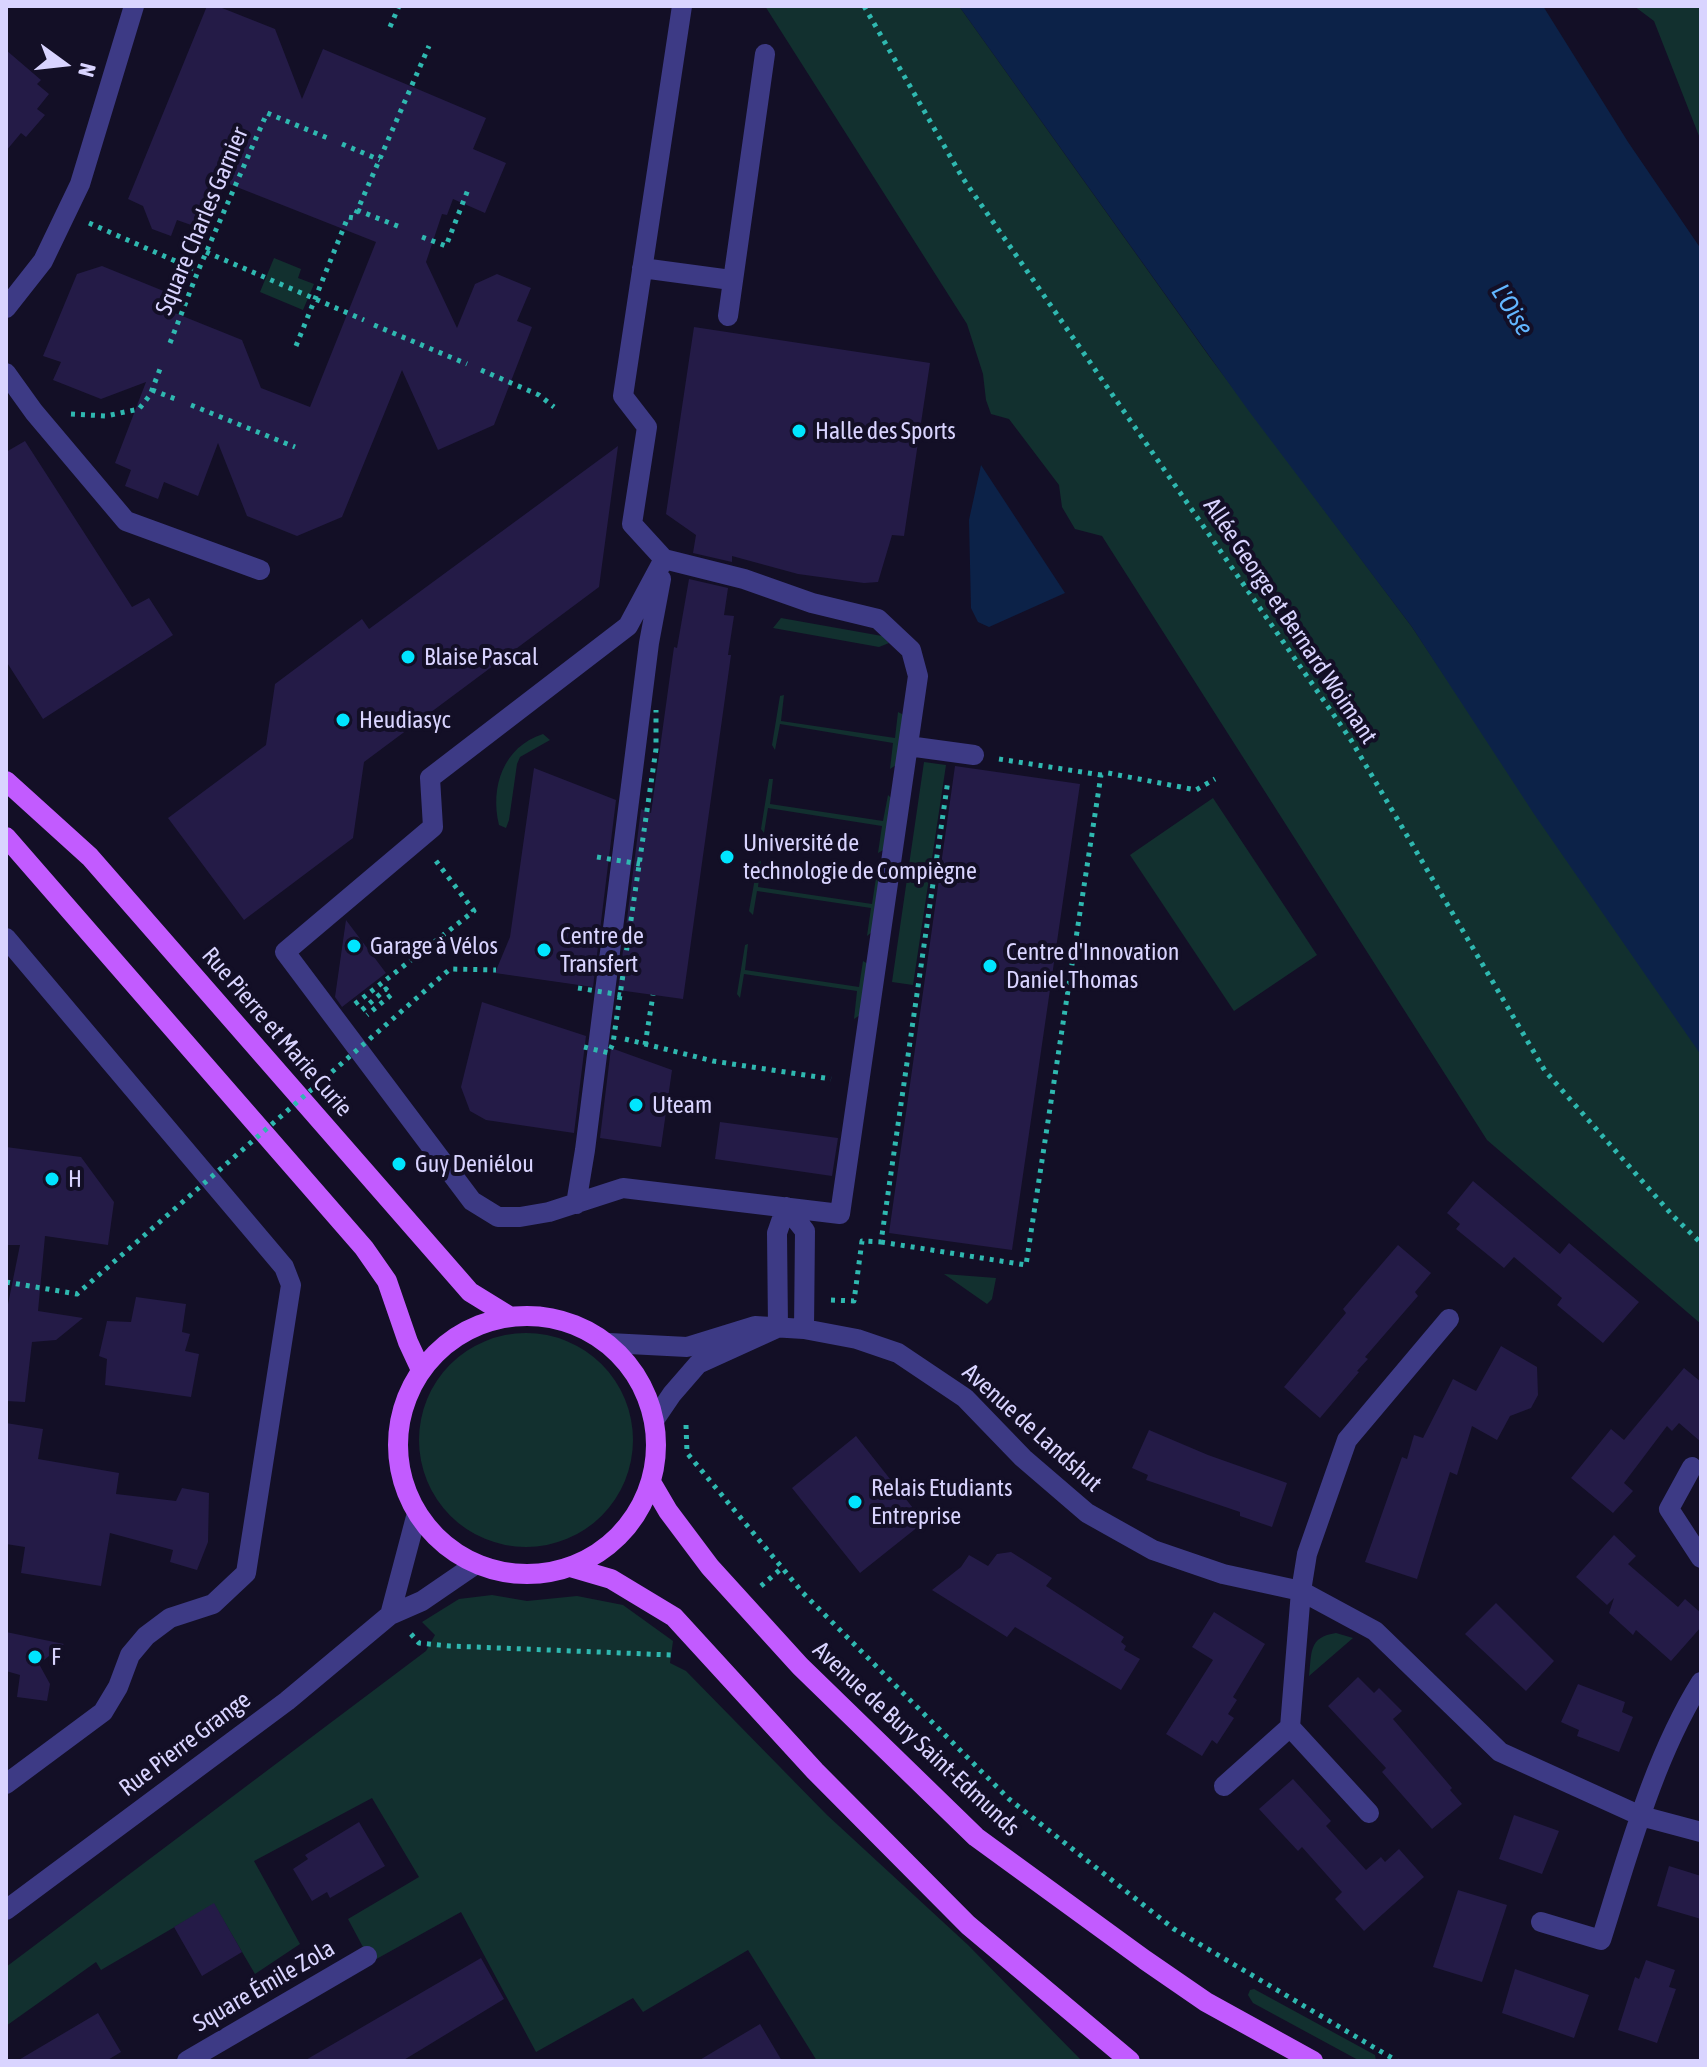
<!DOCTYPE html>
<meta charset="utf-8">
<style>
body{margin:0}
#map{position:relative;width:1707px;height:2067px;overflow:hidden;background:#130f26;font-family:"Asap Condensed",sans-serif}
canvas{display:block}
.frame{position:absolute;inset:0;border:8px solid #d9d4ff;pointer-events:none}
.north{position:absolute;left:24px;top:24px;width:80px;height:80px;-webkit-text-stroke:6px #130f26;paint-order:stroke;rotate:105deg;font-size:22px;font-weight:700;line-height:32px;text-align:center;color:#d9d4ff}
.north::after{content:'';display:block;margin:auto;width:28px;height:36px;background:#d9d4ff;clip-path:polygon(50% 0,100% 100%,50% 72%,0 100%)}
</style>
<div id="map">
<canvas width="1707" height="2067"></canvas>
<div class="frame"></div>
<div class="north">N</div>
</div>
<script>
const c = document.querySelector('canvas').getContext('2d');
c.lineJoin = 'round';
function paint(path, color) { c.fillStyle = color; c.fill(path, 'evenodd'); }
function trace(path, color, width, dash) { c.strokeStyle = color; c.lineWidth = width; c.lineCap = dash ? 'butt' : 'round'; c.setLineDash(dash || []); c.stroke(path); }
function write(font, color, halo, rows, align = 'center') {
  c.font = font + ' "Asap Condensed",sans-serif'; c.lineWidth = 8; c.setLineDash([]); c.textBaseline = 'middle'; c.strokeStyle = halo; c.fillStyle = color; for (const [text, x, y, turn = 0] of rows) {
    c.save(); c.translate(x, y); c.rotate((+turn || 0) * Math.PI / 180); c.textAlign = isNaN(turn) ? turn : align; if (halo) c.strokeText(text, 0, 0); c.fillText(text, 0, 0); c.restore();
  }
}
paint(new Path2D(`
 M765,6H959L1209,356L1412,627L1590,893L1701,1029V1324L1487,1140L1102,536L1075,529L1062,507L1059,485L1009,419L991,414L986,400L983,374L967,324Z
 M1634,6H1701V141L1654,21Z
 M274,258L301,269L298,278L314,284L303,310L260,292Z
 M781,618L882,636L889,643L879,647L773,628Z
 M784,695L781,721L895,738L898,712L904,715L896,765L890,769L893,743L780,724L775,750L772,745L780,696Z
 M543,734L550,740L520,757L517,764L509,820L506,828L499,825C490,787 503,747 543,734Z
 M924,762L946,765L913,985L892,982Z
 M769,779H773L770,804L883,821L888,795L892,799L885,849L878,853L882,826L768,808L764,833L761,829Z
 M1213,798L1317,955L1234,1011L1130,855Z
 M761,861L758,887L872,904L876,878L881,881L873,931L867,936L871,908L757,891L753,915L749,911L758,862Z
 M748,944L745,970L859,987L863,961L868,964L860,1015L854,1019L857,991L744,974L740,998L737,994L745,945Z
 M944,1274L996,1278L992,1299L987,1304Z
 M419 1440a107 107 0 1 1 214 0a107 107 0 1 1-214 0Z
 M492,1595L527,1601L577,1596L623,1605L673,1641L670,1663L686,1671L827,1815L968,1945L1082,2061H817L748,1950L643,2012L633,1998L536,2052L461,1912L371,1962L348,1919L419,1877L372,1798L254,1861L300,1944L255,1974L214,1904L101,1970L96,1962L6,2026V1967L426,1651L435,1635L422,1622L459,1599Z
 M1336,1633L1353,1638L1309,1676C1312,1653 1308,1637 1336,1633Z
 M1254,1989L1375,2055L1376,2061H1360L1253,2003L1248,1995L1250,1990Z`), '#12302f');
paint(new Path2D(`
 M959,6H1543L1628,142L1701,249V1055L1534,814L1412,627L1248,410Z
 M981,465L1065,593L989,627L978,622L971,608L969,520Z`), '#0c2248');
paint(new Path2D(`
 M207,6H217L275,29L302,99L323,49L486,118L473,149L506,163L485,213L453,199L447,215L442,214L426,262L457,328L475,284L497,274L531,288L517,321L532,327L494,425L438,450L402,370L342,517L297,536L247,516L218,443L198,496L164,482L158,499L125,486L131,470L115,463L146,382L101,399L53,380L61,362L43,356L77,274L102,266L166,292L160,307L242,340L261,388L310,407L376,242L214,178L194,226L177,220L171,236L152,229L143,206L128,199Z
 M6,50L41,80L37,84L49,94L37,109L45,115L26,137L21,133L6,151Z
 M694,327L930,363L904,536L892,535L878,582L864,583L798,574L732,556V562L693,553L696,535L666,514Z
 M25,441L132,607L149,598L173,635L43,719L6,661V452Z
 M618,446L599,587L364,762L353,838L244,920L168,818L266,745L275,684L362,619L369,629Z
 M689,579L728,588L724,615L734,616L728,655H731L683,999L618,990L641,809L651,813L674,647L677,648Z
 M955,766L1080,784L1012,1250L889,1233Z
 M534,768L616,800L593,987L495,973L510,937Z
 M346,920L386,973L342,1007L335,997Z
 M482,1002L586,1036L574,1133L486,1120L470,1111L461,1087Z
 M611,1048L672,1070L661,1147L600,1138Z
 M720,1122L838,1138L832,1176L715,1159Z
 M6,1147L81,1157L114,1202L108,1245L45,1236L38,1311L83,1318L56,1340L32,1342L25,1402L6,1401V1314L20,1245H6Z
 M1473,1181L1560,1254L1569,1243L1639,1302L1603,1343L1557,1305L1562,1298L1514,1257L1504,1268L1456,1229L1460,1224L1447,1213Z
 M1398,1245L1431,1273L1415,1292L1418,1296L1365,1357L1368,1359L1357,1371L1359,1372L1320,1418L1284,1387L1346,1313L1343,1309Z
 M136,1297L186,1304L182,1332L190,1334L185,1351L199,1354L191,1397L105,1385L107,1359L99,1356L107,1321L131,1322Z
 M1501,1346L1537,1367L1538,1395L1531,1408L1510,1416L1497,1440L1472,1426L1457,1475L1450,1472L1417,1579L1365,1562L1402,1457L1407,1459L1414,1435L1423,1438L1453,1379L1476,1391Z
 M1684,1368L1701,1382V1442L1679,1423L1672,1431L1667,1426L1624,1483L1633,1491L1613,1513L1571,1478L1611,1429L1624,1440Z
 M6,1423L43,1429L38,1459L119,1473L116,1494L176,1501L182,1488L209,1493L208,1542L197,1570L170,1562L173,1550L110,1533L101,1586L21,1573L25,1547L6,1544Z
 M1149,1430L1208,1455L1287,1483L1272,1527L1240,1516V1512L1146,1480L1148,1475L1132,1468Z
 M856,1436L924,1522L860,1573L792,1488Z
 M1614,1535L1636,1556L1628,1564L1678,1607L1685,1599L1701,1613V1627L1671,1661L1636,1630L1633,1635L1609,1613L1614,1598L1607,1605L1576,1577Z
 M1011,1552L1052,1578L1046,1586L1124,1637L1121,1642L1126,1646L1124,1650L1140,1659L1121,1690L1015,1627L1007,1637L932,1590L961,1567L969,1555L988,1566L997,1554Z
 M1496,1603L1554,1661L1526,1691L1465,1634Z
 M1214,1612L1265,1644L1233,1697L1237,1700L1228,1714L1234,1718L1217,1744L1212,1740L1202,1756L1166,1734L1213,1660L1192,1647Z
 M6,1632L64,1644L39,1664L50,1684L47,1701L17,1697L20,1675L6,1671Z
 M1358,1677L1374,1693L1379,1688L1402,1711L1393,1719L1452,1788L1450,1790L1462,1804L1432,1829L1382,1772L1386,1768L1328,1706Z
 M1578,1684L1625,1702L1622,1712L1633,1717L1619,1752L1577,1736L1579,1730L1561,1722Z
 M1293,1779L1331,1821L1326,1826L1366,1870L1381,1857L1385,1862L1399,1849L1424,1877L1364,1931L1335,1899L1342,1892L1302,1847L1298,1851L1259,1809Z
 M1514,1815L1559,1831L1542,1874L1499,1859Z
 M359,1822L385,1866L330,1898L327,1892L312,1901L293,1869L308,1859L305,1855Z
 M1669,1866L1701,1876V1919L1657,1906Z
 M1458,1890L1507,1905L1482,1982L1433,1967Z
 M214,1903L242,1952L202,1976L174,1927Z
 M481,1958L504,1999L422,2049L402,2061H304Z
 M1646,1960L1675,1970L1669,1987L1676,1989L1657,2043L1618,2030L1635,1977L1639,1979Z
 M1515,1969L1589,1995L1574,2038L1502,2013Z
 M98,2013L121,2052L106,2061H17Z
 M760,2024L782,2061H698Z`), '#241b47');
trace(new Path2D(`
 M864,6L962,177L1351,740L1545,1071L1673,1216L1701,1243
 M390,27L399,6
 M342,144L380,160
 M357,210L400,227
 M89,223L198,271
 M422,237L446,246L469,187
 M206,252L364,320
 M374,325L467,364
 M170,343L198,271L267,113L330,139
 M296,346L348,217L354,218L429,46
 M481,370L539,395L554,407
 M152,390L178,400
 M191,405L295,447
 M71,414L106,416L139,409L150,395L160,369
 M999,759L1101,775
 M355,1004L474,911L436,861
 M362,1010L386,989L391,995L367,1015
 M625,1039L713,1061L831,1079
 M645,1045L653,995
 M881,1242L1026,1265L1101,775L1108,773L1196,790L1215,779
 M831,1300L854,1301L862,1241L881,1242L948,780
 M686,1425L687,1453L803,1593L1009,1799L1174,1929L1397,2061
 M761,1586L782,1568
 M411,1634L419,1643L450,1646L672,1655`), '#2fb8b0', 5, [4, 6]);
trace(new Path2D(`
 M642,268L731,280
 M6,308L43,261L80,184L134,6
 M728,316L765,54
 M6,373L34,412L126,521L260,570
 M664,559L628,626L430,778L433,827L285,952L472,1201L498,1217H520L549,1212L623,1188L840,1214L918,676L911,650L878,619L812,603L744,579L664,559L632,524L647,427L623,396L682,6
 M908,746L974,755
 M6,938L284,1267L291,1285L246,1573L213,1604L170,1618L146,1636L130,1655L118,1687L103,1712L6,1784
 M576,1204L585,1150L649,643L661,579
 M786,1207L805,1231L804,1329
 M778,1327L777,1233L786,1207
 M609,1343L687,1347L755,1326L804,1329L857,1339L898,1353L965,1398L1023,1458L1087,1513L1153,1550L1223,1574L1301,1591L1375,1631L1500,1752L1641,1816L1701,1832
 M655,1419L672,1394L698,1364L775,1329
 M1692,1467L1669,1509L1701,1558
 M390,1615L417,1513
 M1224,1786L1290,1727
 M1369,1813L1290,1727L1301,1591L1307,1554L1347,1440L1449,1319
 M6,1910L287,1701L390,1615L422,1601L476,1564
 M1541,1922L1601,1940C1628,1855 1653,1759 1701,1682
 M187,2061L367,1956`), '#3d3a85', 20);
trace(new Path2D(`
 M6,781L90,857L470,1292L509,1316
 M6,837L364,1248L387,1281L408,1342L421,1370
 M398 1445a129 129 0 1 1 258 0a129 129 0 1 1-258 0Z
 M651,1482L668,1511L710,1567L800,1666L976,1837L1145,1960L1206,2002L1313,2061
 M570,1567L611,1579L674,1617L815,1771L968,1925L1130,2061`), '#c25bff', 20);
trace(new Path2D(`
 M597,857L640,864
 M578,988L621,995
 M584,1047L609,1053L613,1043L656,749V710
 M6,1282L77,1294L450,969L496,970`), '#2fb8b0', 5, [4, 6]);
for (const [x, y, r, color] of [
 [799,431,8,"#00e5ff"],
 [408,657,8,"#00e5ff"],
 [343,720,8,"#00e5ff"],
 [727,857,8,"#00e5ff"],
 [354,946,8,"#00e5ff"],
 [544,950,8,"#00e5ff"],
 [990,966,8,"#00e5ff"],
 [636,1105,8,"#00e5ff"],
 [399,1164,8,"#00e5ff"],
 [52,1179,8,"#00e5ff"],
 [855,1502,8,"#00e5ff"],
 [35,1657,8,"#00e5ff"]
]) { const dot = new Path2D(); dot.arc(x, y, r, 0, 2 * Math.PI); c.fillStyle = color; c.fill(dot); trace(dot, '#130f26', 3); }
write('24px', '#d9d4ff', '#130f26', [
 ["Square Charles Garnier",202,221,-67],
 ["Allée George et Bernard Woimant",1290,621,56],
 ["Rue Pierre et Marie Curie",277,1032,49],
 ["Avenue de Landshut",1032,1428,42],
 ["Avenue de Bury Saint-Edmunds",916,1739,43],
 ["Rue Pierre Grange",185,1744,-37],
 ["Square Émile Zola",264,1986,-30]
]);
write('24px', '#d9d4ff', '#130f26', [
 ["Halle des Sports",815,431],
 ["Blaise Pascal",424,657],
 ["Heudiasyc",359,720],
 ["Université de",743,843],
 ["technologie de Compiègne",743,871],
 ["Centre de",560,936],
 ["Transfert",560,964],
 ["Garage à Vélos",370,946],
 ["Centre d'Innovation",1006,952],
 ["Daniel Thomas",1006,980],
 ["Uteam",652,1105],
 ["Guy Deniélou",415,1164],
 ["H",68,1179],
 ["Relais Etudiants",871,1488],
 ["Entreprise",871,1516],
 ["F",51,1657]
], 'left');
write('italic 26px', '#62b6ff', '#130f26', [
 ["L'Oise",1512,310,58]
]);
</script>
